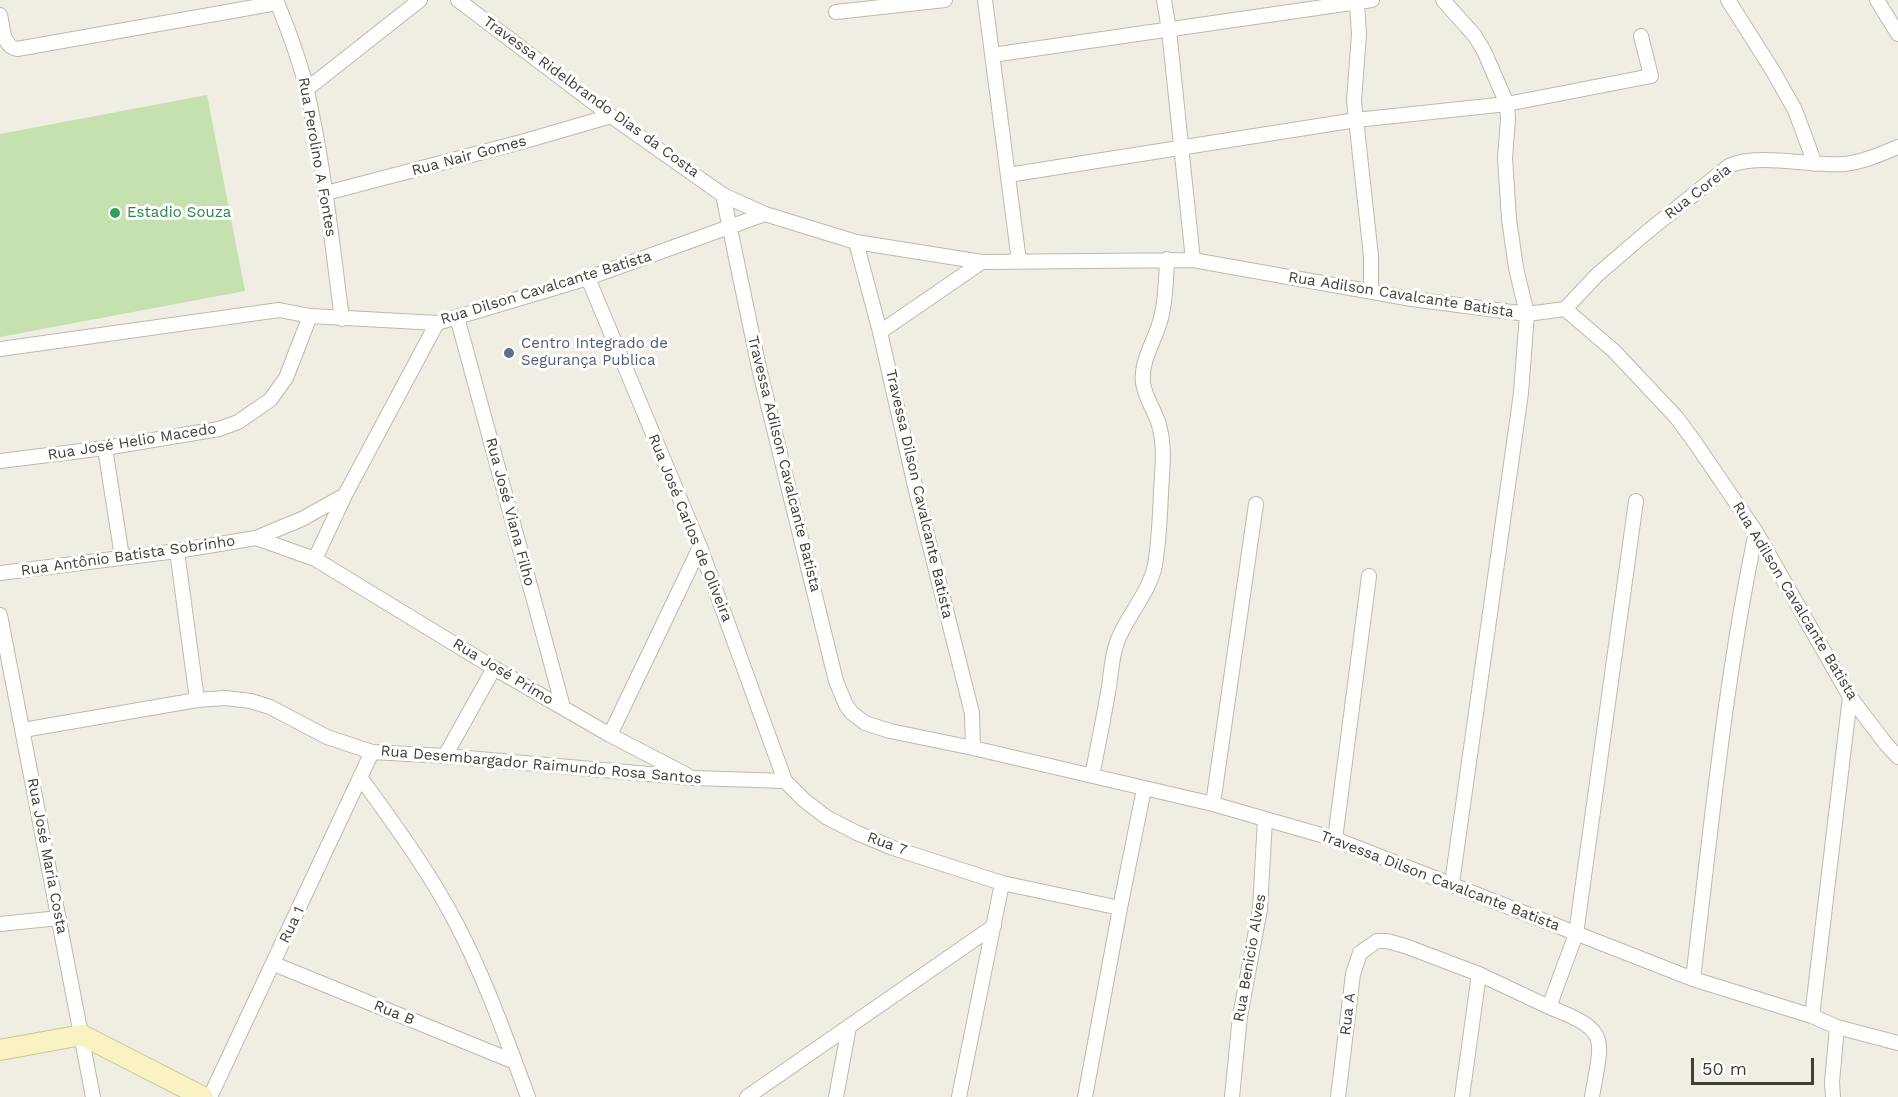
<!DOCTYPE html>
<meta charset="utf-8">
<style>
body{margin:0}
#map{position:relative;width:1898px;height:1097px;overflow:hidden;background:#f0eee3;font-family:"Work Sans",sans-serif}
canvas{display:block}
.scale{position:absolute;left:1691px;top:1058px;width:123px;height:27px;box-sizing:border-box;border:3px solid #413e34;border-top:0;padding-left:8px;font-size:18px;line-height:21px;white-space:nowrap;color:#413e34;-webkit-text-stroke:4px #fff;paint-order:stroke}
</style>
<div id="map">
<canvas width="1898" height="1097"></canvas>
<div class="scale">50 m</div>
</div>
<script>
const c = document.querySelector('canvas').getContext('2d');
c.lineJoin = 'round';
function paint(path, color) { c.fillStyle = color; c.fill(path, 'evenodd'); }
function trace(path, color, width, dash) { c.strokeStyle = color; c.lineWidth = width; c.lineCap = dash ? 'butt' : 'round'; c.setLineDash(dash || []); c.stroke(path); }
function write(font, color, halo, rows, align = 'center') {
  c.font = font + ' "Work Sans",sans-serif'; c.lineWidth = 6; c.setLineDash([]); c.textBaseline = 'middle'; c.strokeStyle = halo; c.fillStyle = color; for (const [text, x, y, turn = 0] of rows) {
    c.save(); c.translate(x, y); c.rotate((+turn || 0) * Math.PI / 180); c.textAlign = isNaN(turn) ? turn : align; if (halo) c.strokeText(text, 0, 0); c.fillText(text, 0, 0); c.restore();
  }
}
paint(new Path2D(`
 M207,95L245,291L0,337V134Z`), '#c4e1af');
const street = new Path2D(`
 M276,0C288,29 300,60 307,91C324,166 332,243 342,319
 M458,0L611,116L723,195L765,214L856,242L982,262L1193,260L1412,299L1527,314L1565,309L1614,351L1677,418L1696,444L1756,532L1850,697L1886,744L1898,757
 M985,0L1019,261
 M1164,0L1169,30L1193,260
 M1443,0L1475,36L1484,51L1507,104L1508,119L1505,158L1509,219L1516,268L1527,314L1521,393L1452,883
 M1728,0L1773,71L1795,110L1815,164
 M1877,0L1898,34
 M1357,3L1359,34L1354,101L1371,256V292
 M836,12L945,0
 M0,15C3,27 2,46 17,49L277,3
 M992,55L1372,0
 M307,89L420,0
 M1008,175L1356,120L1507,104L1651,76L1641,36
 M326,193L525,141L611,116
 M723,195L759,368L836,681L846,705L852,713L865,723L890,731L973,748L1213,804L1335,839L1693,979L1812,1016L1837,1027L1898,1043
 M856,242L880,332L917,495L972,713L973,748
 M588,278L700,547L785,781L804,800L826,817L857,833L893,848L1002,883L1120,908
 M1565,309L1597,275L1647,232L1729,166C1758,152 1812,167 1845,164C1863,162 1881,154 1898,147
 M457,317L563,707
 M880,332L982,262
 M0,349L279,310L310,316L437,323L588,278L765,214
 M105,448L122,557
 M0,461L105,448L219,429L238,422L270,400L286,378L310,316
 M256,538L315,559L494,668L610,735L687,775
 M177,551L197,700
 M315,559L345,495L437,323
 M0,573L177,551L256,538L302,519L345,495
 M0,615L93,1097
 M23,730L197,700L225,698L251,701L270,707L327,737L372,752L445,756L694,778L785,781
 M610,735L700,547
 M445,756L494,668
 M1092,776C1098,746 1104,716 1109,687C1111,672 1112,656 1117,642C1127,615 1149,594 1155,565C1159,542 1160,516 1161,493C1162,471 1165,450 1160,429C1157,413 1145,399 1143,383C1140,361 1156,339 1161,318C1166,299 1166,279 1167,259
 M360,777C394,824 429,871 456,923C485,978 506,1038 528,1097
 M1213,804L1256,504
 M1335,839L1369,576
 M0,924L59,918
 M274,964L515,1062
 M1693,979C1711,829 1725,679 1756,532
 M1812,1016L1850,697
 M210,1097L372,752
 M747,1097L994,926
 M836,1097L849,1027
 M959,1097L1002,883
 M1085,1097L1120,908L1144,789
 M1232,1097L1240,1016L1260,909L1265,819
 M1338,1097L1353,974L1360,953L1377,941H1387L1405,946L1479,974L1549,1007
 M1462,1097L1479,974
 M1592,1097C1602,1037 1611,1031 1549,1007L1576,934L1636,501
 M1833,1097L1832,1082L1837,1027`);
const secondary = new Path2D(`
 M0,1050L82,1035L203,1097`);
trace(street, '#bdb9aa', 16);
trace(secondary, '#ccc596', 22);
trace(street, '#fff', 14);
trace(secondary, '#f9f3c4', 20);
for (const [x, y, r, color] of [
 [115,213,6,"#2e9e5b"],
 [509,353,6,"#5c6f8a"]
]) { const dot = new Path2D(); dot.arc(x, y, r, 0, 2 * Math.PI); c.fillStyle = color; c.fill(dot); trace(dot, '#fff', 2); }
write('15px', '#413e34', '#fff', [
 ["Travessa Ridelbrando Dias da Costa",591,97,36],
 ["Rua Nair Gomes",469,156,-15],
 ["Rua Perolino A Fontes",317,157,80],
 ["Rua Coreia",1698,192,-38],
 ["Rua Dilson Cavalcante Batista",546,288,-17],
 ["Rua Adilson Cavalcante Batista",1401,295,9],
 ["Rua José Helio Macedo",132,442,-9],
 ["Travessa Adilson Cavalcante Batista",784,464,76],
 ["Travessa Dilson Cavalcante Batista",919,494,77],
 ["Rua José Viana Filho",510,512,75],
 ["Rua José Carlos de Oliveira",690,528,68],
 ["Rua Antônio Batista Sobrinho",128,556,-8],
 ["Rua Adilson Cavalcante Batista",1795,601,59],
 ["Rua José Primo",503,672,31],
 ["Rua Desembargador Raimundo Rosa Santos",541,765,5],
 ["Rua 7",887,844,20],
 ["Rua José Maria Costa",47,856,79],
 ["Travessa Dilson Cavalcante Batista",1440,881,21],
 ["Rua 1",292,925,-65],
 ["Rua Benicio Alves",1250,958,-80],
 ["Rua B",394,1013,22],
 ["Rua A",1348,1014,-83]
]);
write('15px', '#27864d', '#fff', [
 ["Estadio Souza",127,213]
], 'left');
write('15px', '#4e5e75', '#fff', [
 ["Centro Integrado de",521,344],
 ["Segurança Publica",521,361]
], 'left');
</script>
